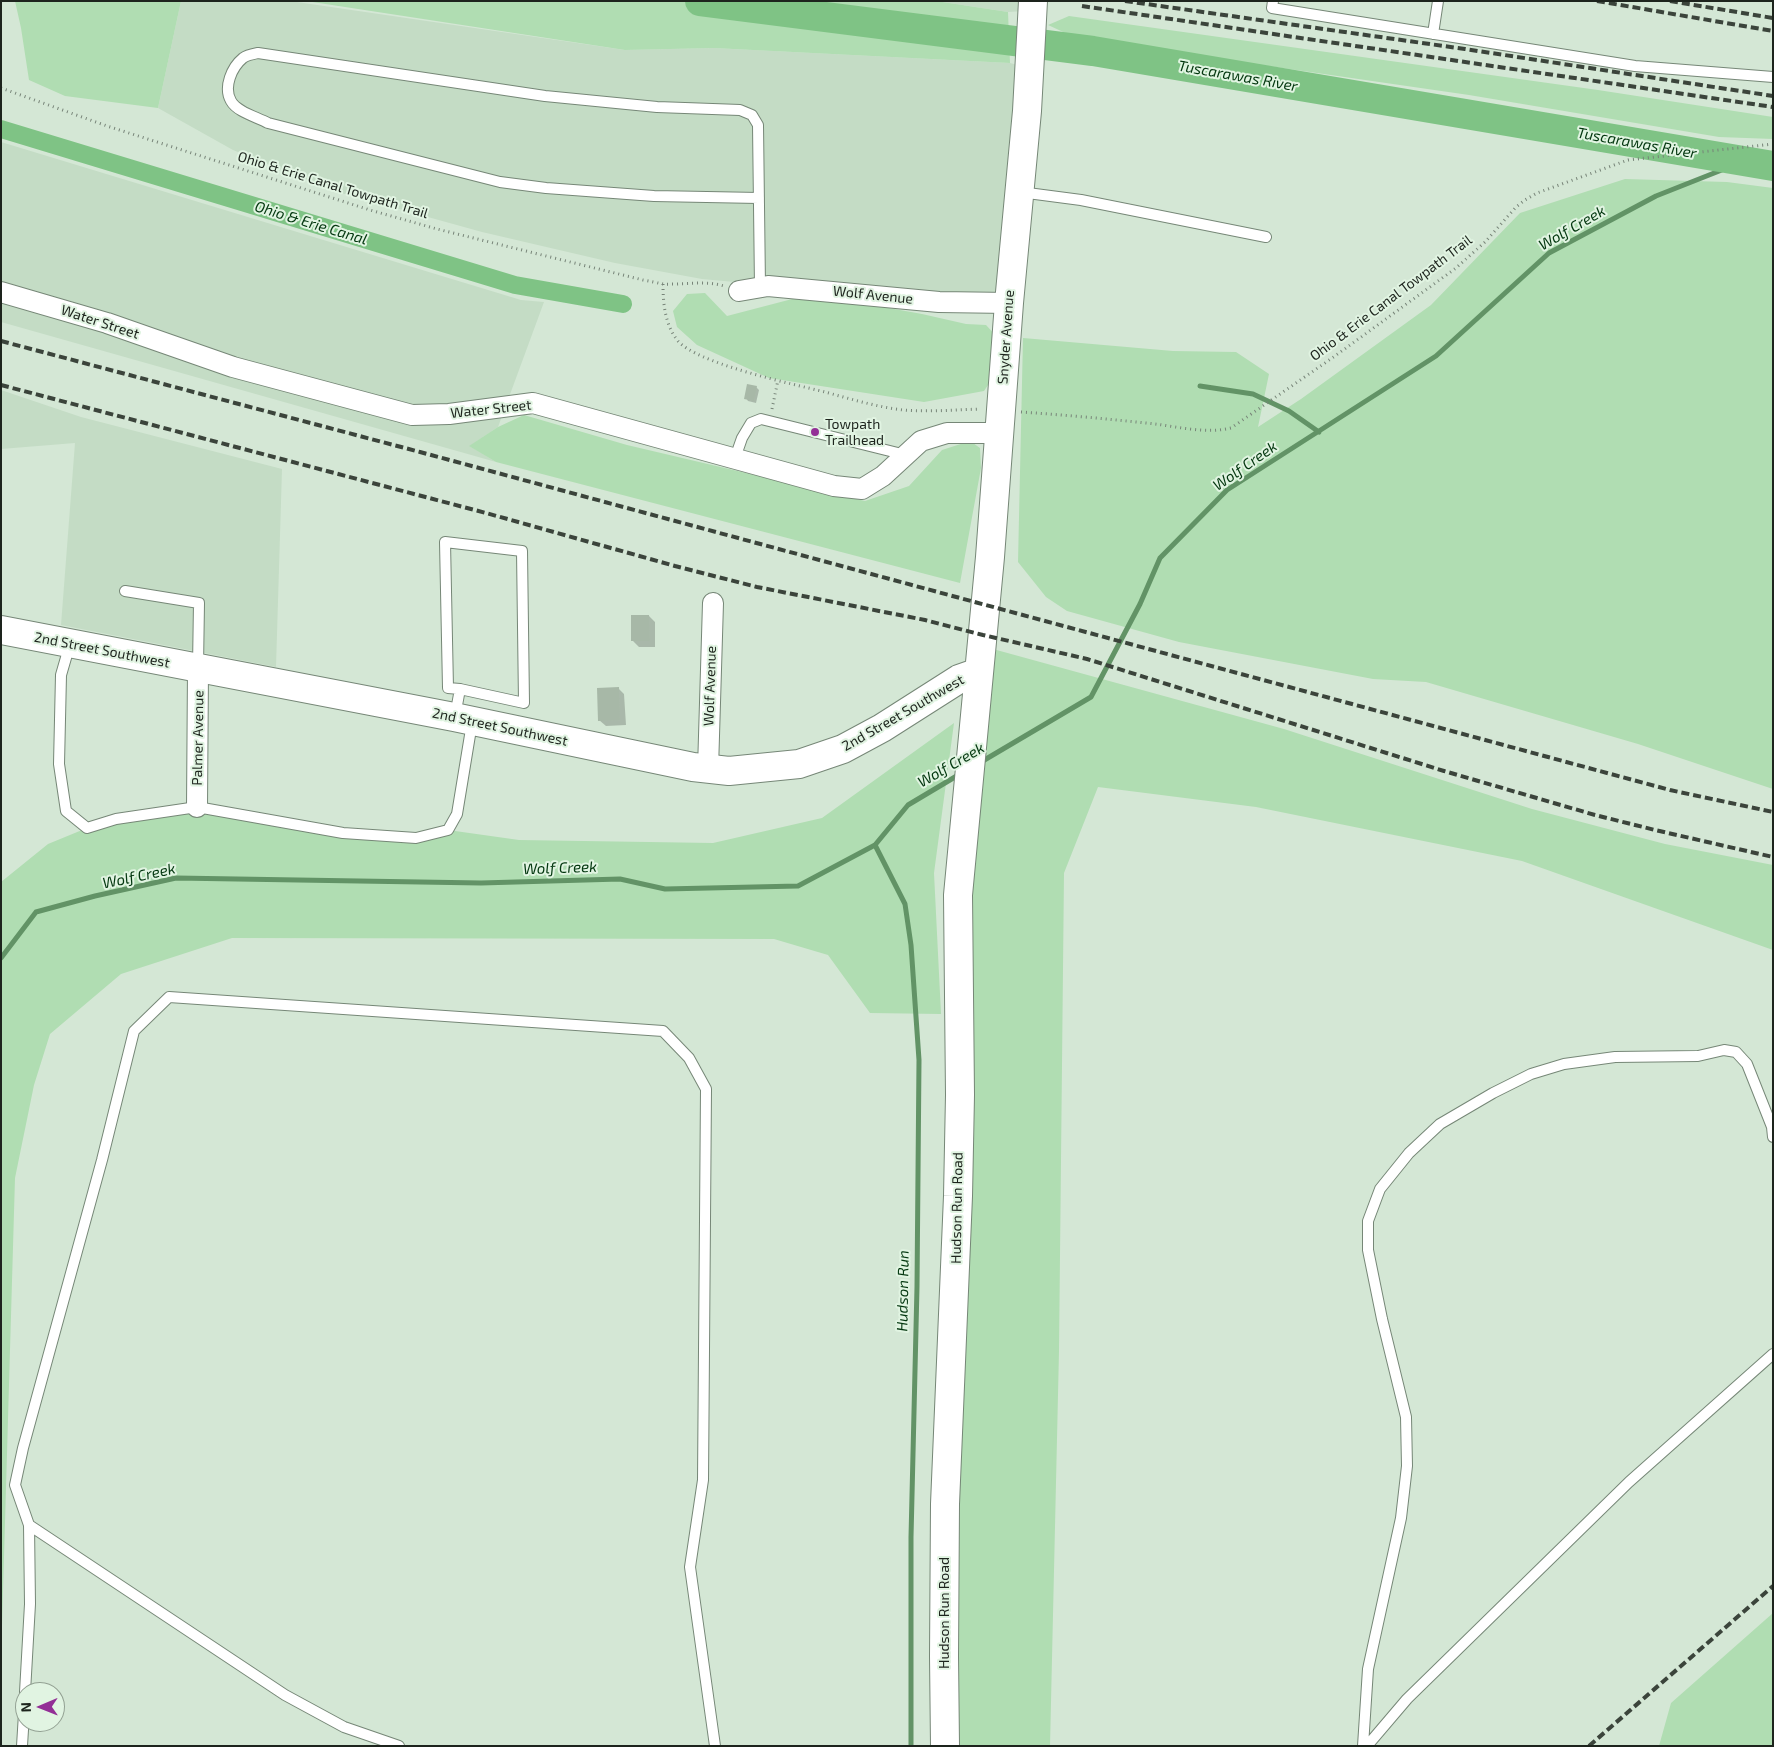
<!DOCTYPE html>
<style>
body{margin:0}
#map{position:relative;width:1774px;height:1747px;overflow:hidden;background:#d4e7d5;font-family:"Exo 2",sans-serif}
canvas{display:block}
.frame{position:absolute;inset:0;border:2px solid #1d241d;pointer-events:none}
.north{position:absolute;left:15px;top:1682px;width:50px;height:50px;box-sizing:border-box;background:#e1f4e2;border:1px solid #93a193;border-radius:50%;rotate:269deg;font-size:14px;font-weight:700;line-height:20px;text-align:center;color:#1d241d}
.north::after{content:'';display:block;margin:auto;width:18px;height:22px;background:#932f96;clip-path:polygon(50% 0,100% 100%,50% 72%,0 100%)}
</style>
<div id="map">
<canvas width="1774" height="1747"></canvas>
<div class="frame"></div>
<div class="north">N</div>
</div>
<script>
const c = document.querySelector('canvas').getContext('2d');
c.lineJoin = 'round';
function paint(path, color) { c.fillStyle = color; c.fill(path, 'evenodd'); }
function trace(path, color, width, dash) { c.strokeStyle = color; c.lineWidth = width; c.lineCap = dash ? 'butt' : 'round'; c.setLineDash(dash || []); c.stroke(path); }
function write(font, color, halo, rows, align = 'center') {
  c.font = font + ' "Exo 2",sans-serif'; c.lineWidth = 4; c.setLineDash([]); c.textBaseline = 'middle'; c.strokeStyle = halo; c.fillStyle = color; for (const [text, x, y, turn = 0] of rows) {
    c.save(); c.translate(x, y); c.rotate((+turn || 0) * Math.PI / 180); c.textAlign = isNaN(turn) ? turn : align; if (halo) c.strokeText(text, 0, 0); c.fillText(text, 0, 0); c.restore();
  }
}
paint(new Path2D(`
 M181,1H290L625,50L714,48L1010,63L1029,68L1009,303L801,288L702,279L615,263L482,232L334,191L233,150L158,108Z
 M936,1H1041V10L1008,12Z
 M1,142L521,300L544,302L498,427L470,446L496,462L1,322Z
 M1,390L81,417L282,469L276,667L61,625L75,443L1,449Z`), '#c4dcc5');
paint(new Path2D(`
 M15,1H181L158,108L65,96L29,80L21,28Z
 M306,1H936L1008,12L1010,63L714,48L625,50Z
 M1069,16L1598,90L1773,117V139L1719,137L1469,95L1220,59L1072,36L1048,25Z
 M1625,179L1727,182L1773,188V789L1638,744L1426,682L1373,679L1179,642L1067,611L1046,597L1018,562L1023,338L1173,351L1236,352L1269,374L1258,427L1301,399L1431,305L1520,213Z
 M705,293L727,316L796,298L850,301L922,314L966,324L986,325L999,339L988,385L984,391L924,402L769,378L697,345L677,327L673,311L687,294Z
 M524,415L627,445L865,501L909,486L942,450L970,441L980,448L981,468L960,583L496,462L469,446L498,427Z
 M982,646L1284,729L1532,809L1665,844L1773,865V950L1522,861L1256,807L1098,787L1064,873L1059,1351L1050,1746H945V1504Z
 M954,723L934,873L941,1014L870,1013L828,955L774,939L232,938L121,974L50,1034L34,1085L15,1178L1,1660V882L48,844L87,828L197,807L399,838L448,830L519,840L713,843L822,818Z
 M1773,1613V1746H1659L1671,1703Z`), '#b0ddb2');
paint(new Path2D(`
 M756,387L759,390L756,403L748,401L746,398Z
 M649,616L655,622V647H639L633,641Z
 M618,688L624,694L626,725L606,726L599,720Z`), '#0003');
trace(new Path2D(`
 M1200,386L1253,394L1289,411L1319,432
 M981,762L1091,697L1140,604L1160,558L1227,490L1436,356L1549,253L1656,196L1742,162
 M875,845L905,904L911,945L919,1060L917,1287L911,1537V1746
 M1,958L36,912L95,896L176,878L481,883L620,879L665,889L798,886L875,845L908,805L960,774`), '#629366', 5);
trace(new Path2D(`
 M1,129L515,285L623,304`), '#7fc385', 18);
trace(new Path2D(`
 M700,1L1093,51L1773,166`), '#7fc385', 30);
paint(new Path2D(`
 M747,384L757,386L754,401L744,399Z
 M631,615H649L650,641H631Z
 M619,687L620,720L598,721L597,688Z`), '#a7b8a7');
const lane = new Path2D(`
 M1273,1L1272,8L1635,66L1773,77
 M1433,34L1438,1
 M1020,192L1081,200L1266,237
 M759,198L654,196L546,188L500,182L268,123C257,117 237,112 231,101C223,87 232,67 243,58C247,55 253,54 258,53L545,96L657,107L740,110L752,115L758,125L760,287
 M735,458L742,438L751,423L761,419L906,455
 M125,591L199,603L198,666
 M70,644L61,675L59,764L66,811L87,828L116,819L197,807L343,833L416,838L448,830L457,814L472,723
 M455,716L460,689L448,688L445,542L522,551L524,703L460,689
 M29,1525L285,1695L344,1727L399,1746
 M25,1692L30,1604L29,1525L15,1485L23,1448L102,1160L134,1031L169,997L663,1031L689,1058L706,1089L703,1480L690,1567L715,1746
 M22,1746L25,1697
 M1363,1746L1368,1669L1401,1518L1407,1466L1406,1417L1382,1319L1368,1250V1221L1380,1189L1409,1153L1440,1124L1493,1093L1531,1074L1564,1064L1615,1057L1698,1056L1724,1050L1736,1052L1747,1064L1772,1127L1773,1137
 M1367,1746L1407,1699L1629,1482L1773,1354`);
const street = new Path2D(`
 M739,291L768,286L939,302L1009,303
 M1,292L107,323L233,367L412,415L449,414L533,403L834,486L862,489L883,476L921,441L947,433H999
 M708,769L713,603
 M197,807L198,669`);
const secondary = new Path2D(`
 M1,630L454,717L693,767L729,771L799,764L843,749L882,728L959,679L979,672
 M945,1746L944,1656L945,1504L958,1196L960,1095L958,895L990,557L1009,303L1027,111L1033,1`);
trace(lane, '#768777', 12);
trace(street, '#768777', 22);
trace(secondary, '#768777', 30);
trace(new Path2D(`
 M1,88L107,126L370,210L437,229L643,280C650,281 657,283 663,284C683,285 704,280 724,286
 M663,284C663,304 665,325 678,341C698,364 793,384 825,392C851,399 877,407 903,410C929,412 954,410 980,409
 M772,409L778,380
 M1021,412C1065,415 1110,419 1155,424C1179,427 1207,434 1231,428L1335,356L1456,268L1485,242L1516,207L1525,200L1537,193L1628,160L1773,144`), '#778478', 3, [1, 4]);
trace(lane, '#fff', 10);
trace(street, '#fff', 20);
trace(secondary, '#fff', 28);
trace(new Path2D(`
 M1125,1L1465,49L1773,96
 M1597,1L1773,31
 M1670,1L1773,18
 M1082,6L1773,107
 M1,341L420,452L1670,790L1773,812
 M1,385L486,513L675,566L757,587L925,620L983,635L1087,659L1444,771L1595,815L1655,830L1773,857
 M1589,1746L1773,1586`), '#3b443b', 4, [8, 4]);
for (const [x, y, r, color] of [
 [815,432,5,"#932f96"]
]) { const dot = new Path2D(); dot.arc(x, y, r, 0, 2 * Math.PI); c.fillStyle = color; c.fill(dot); trace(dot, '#e1f4e2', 2); }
write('14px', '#1d241d', '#e1f4e2', [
 ["Ohio & Erie Canal Towpath Trail",333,185,17],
 ["Wolf Avenue",873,295,6],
 ["Ohio & Erie Canal Towpath Trail",1391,298,-37],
 ["Water Street",100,322,18],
 ["Snyder Avenue",1006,337,-86],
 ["Water Street",491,409,-6],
 ["2nd Street Southwest",102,650,11],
 ["Wolf Avenue",710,686,-88],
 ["2nd Street Southwest",903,713,-30],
 ["2nd Street Southwest",500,727,12],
 ["Palmer Avenue",198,738,-89],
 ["Hudson Run Road",957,1208,-89],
 ["Hudson Run Road",944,1613,-90]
]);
write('14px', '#1d241d', '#e1f4e2', [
 ["Towpath",825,424],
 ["Trailhead",825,440]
], 'left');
write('italic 15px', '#03370f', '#e1f4e2', [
 ["Tuscarawas River",1238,76,10],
 ["Tuscarawas River",1637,143,10],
 ["Ohio & Erie Canal",311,223,17],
 ["Wolf Creek",1572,228,-30],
 ["Wolf Creek",1245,466,-35],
 ["Wolf Creek",951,765,-30],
 ["Wolf Creek",560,868,-2],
 ["Wolf Creek",139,876,-12],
 ["Hudson Run",903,1291,-89]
]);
</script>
